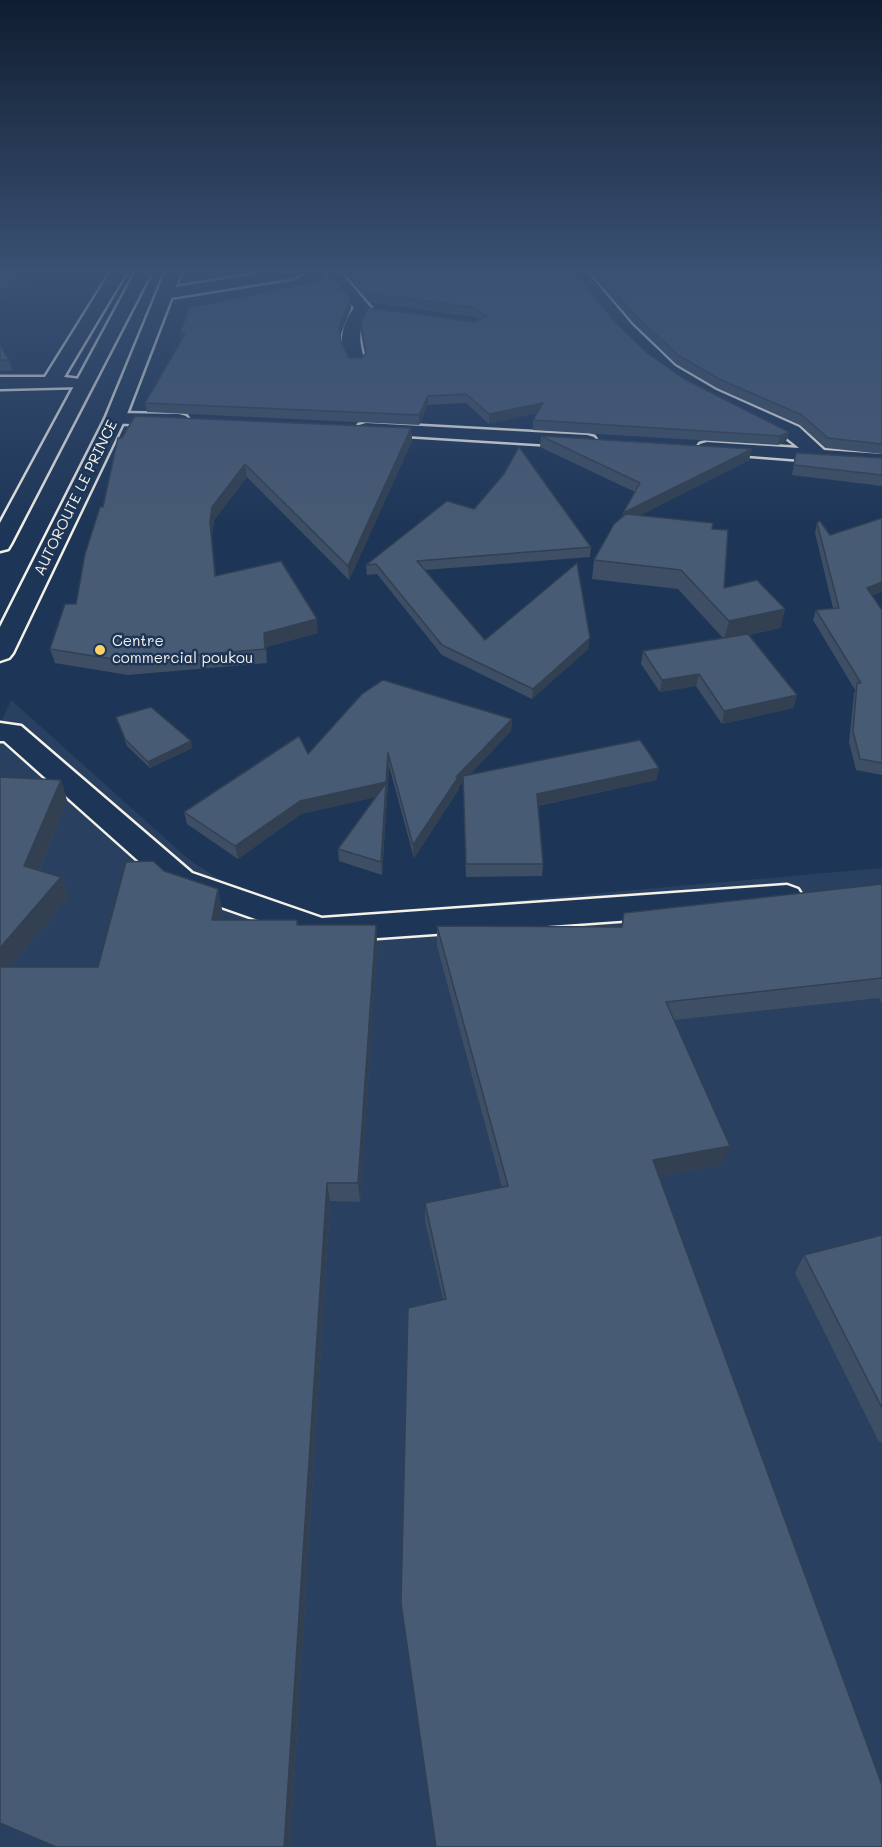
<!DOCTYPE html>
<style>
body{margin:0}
canvas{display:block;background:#1d3557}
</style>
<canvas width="882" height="1847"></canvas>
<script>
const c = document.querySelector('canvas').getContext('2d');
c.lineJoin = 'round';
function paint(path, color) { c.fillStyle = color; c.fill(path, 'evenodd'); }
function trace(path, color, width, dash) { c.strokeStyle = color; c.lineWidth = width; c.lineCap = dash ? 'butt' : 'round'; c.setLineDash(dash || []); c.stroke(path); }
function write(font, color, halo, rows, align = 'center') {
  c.font = font + ' Mali,sans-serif'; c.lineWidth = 5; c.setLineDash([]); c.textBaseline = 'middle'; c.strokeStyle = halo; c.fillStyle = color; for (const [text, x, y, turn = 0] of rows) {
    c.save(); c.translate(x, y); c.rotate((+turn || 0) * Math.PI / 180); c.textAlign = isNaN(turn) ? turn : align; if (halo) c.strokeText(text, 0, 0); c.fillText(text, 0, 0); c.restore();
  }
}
paint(new Path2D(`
 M11,700L187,858L261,908L319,918L882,868V1847H0V725Z`), '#2a4060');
const minor = new Path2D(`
 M110,273H126L64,377L80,379L82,383L80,387L0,389V377H45Z
 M262,273H302L294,278L164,299L156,294L164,289Z
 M324,273H341L371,308C358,327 358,339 365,361L362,365H350C337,346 341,325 354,308Z
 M571,273H588L632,325L675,366L716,390L799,427L824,450L882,454V466L700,452L697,448L700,444L707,442L799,448C772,423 733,415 701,397C648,368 606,322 571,273Z
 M115,413L179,414L186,416L189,420L186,424L179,426L108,423L105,419Z
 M366,423L587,435L594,437L597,441L594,445L587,447L359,433L356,429L359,425Z
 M0,723L21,726L192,873L322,918L787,885L798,889L803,897L798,905L787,909L321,942L170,889L4,741H0Z`);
const major = new Path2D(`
 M135,273H151L11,544L8,549L0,551V523Z
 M165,273H181L125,419L13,653L9,658L0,661V627L105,419Z`);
trace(minor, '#f4f1e8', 5);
trace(major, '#f4f1e8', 5);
paint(minor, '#1d3557');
paint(major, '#1d3557');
paint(new Path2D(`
 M303,273H324V277L303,274Z
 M344,273H577L613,320L646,352L684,379L789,432L786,441L778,445L533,430V420L537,413L489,424L466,403L428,405L419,425L147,412L145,403L181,341L180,333L351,299V308L340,335L341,342L349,358H362L365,354L361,333V324L475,322L479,320L475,317L369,302L352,282V279H349Z
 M590,273H882V454L826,448L800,425L717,388L676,364L634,323Z
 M0,344L9,360L12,371H0Z
 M411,428L412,441L349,580L247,477L214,520L212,535L216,576L318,633L266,647L267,663L128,675L55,663L50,649L76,604L103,507L118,438Z
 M541,436L749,460L640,515L712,529L724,588L785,609L780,628L749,635L797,695L793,708L722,724L696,686L660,692L641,664L643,651L723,638L678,589L592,579L594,560L623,517V513L635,492L540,447Z
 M796,453L882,458V486L792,475Z
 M817,523L882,610V775L856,770L849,742L854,694L855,690L813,620L816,610L833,608L815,533Z
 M591,547L590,557L425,570L485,640L588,649L532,699L442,655L377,574L367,575L366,565Z
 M116,717L192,748L150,768L127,746Z
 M512,719L511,731L470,774L659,768L656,780L538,806L543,864L542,876L466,877L463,782L459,786V789L414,858L389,766L382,875L339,861L338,849L376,797L301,814L238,859L187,824L184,812L308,754Z
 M0,777L61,780L67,801L39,871L61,877L68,898L10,967H98L126,862L153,861L164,871L218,889L222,910L220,920H297L298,925H376L377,945L360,1202L330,1201L290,1847H56L0,1823Z
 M882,884V1004L879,998L674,1020L723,1164L659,1177L882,1785L443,1299L425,1221V1203L502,1187L437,946V926L621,927Z
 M882,1235V1442H879L795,1273L804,1255Z`), '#3e4e64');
paint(new Path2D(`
 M28,273H47L0,302V290Z
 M351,299V308L340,336L339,327Z
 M428,396V405L419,425V415Z
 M543,403L542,412L489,424V414Z
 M411,428L412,441L349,580L348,566Z
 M789,432L786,441L778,445L780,436Z
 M752,449L749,460L622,525L623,513Z
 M245,464L247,477L214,520L212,535L217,590L215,576L210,522L212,507Z
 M882,582V592L864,599L867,588Z
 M785,609L780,628L724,640L729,621Z
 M317,619L318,633L266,647L267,663L264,633Z
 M590,638L588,649L532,699L533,689Z
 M699,674L696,686L660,692L662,680Z
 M797,695L793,708L722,724L724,711Z
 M512,719L511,731L459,786V789L414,858L413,845L456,777Z
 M191,741L192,748L150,768L148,762Z
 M388,753L389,766L382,875L381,862L385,795L301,814L238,859L235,846L300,801Z
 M659,768L656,780L536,806L537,794Z
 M61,780L67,801L32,887L24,866Z
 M61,877L68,898L0,979V948Z
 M218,889L222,910L217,940L212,920Z
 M376,925L377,945L360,1202L358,1183Z
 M730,1146L723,1164L648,1179L653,1160Z
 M327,1183L330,1201L290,1847H284Z`), '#324051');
const building = new Path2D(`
 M0,273H28L0,290Z
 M351,273H577L613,320L646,352L684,379L789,432L780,436L533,420L543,403L489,414L466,394L428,396L419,415L145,403L185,334L180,333L189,308L332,278L351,299L339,327L341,342L349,358H362L366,353L361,324L368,308L475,322L486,316L475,308L369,293Z
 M598,273H882V444L828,438L802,415L719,379L678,355L635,315Z
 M0,344L9,360H0Z
 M135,416L411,428L348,566L245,464L212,507L210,522L215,576L281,561L317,619L264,633L265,649L125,661L50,649L65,604H76L85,554L100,507H103L118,438H122Z
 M541,436L752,449L623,513L640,483Z
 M519,447L591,547L417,561L485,640L577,563L590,638L533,689L442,645L376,564L366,565L447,501L474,509L504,474Z
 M796,453L882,458V475L794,465Z
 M626,514L713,523L712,529L728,530L724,588L757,580L785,609L729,621L681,570L594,560L614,524Z
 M882,518V582L867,588L882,610V763L860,759L853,731L857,683H861L816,610L839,608L817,523L820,521L830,535Z
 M748,634L797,695L724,711L699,674L662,680L643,651Z
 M383,680L512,719L456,777L459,776L413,845L388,753L386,782L300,801L235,846L184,812L299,736L308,754L362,694Z
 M151,707L191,741L148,762L125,739L116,717Z
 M640,740L659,768L537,794L543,864H466L463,776Z
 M0,777L61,780L24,866L61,877L0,948Z
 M386,783L381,862L338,849Z
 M153,861L164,871L218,889L212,920H297V925H376L358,1183H327L284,1847H56L0,1823V967H98L126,862Z
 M882,884V978L666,1002L730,1146L653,1160L882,1785V1847H436L401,1603L408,1308L446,1299L425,1203L508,1186L437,926L622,927L624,913Z
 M882,1235V1408L804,1255Z`);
paint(building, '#485b74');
trace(building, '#324051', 1.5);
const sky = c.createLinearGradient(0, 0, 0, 532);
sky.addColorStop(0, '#101d30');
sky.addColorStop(0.51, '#3a5174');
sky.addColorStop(1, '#3a517400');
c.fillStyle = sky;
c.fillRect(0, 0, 882, 532);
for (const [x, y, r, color] of [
 [100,650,6,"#ffd166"]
]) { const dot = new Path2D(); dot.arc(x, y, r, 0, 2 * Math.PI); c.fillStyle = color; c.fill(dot); trace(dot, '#1d3557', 2); }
write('15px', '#f4f1e8', '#1d3557', [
 ["AUTOROUTE LE PRINCE",76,498,-64]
]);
write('15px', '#f4f1e8', '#1d3557', [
 ["Centre",112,641],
 ["commercial poukou",112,658]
], 'left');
</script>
